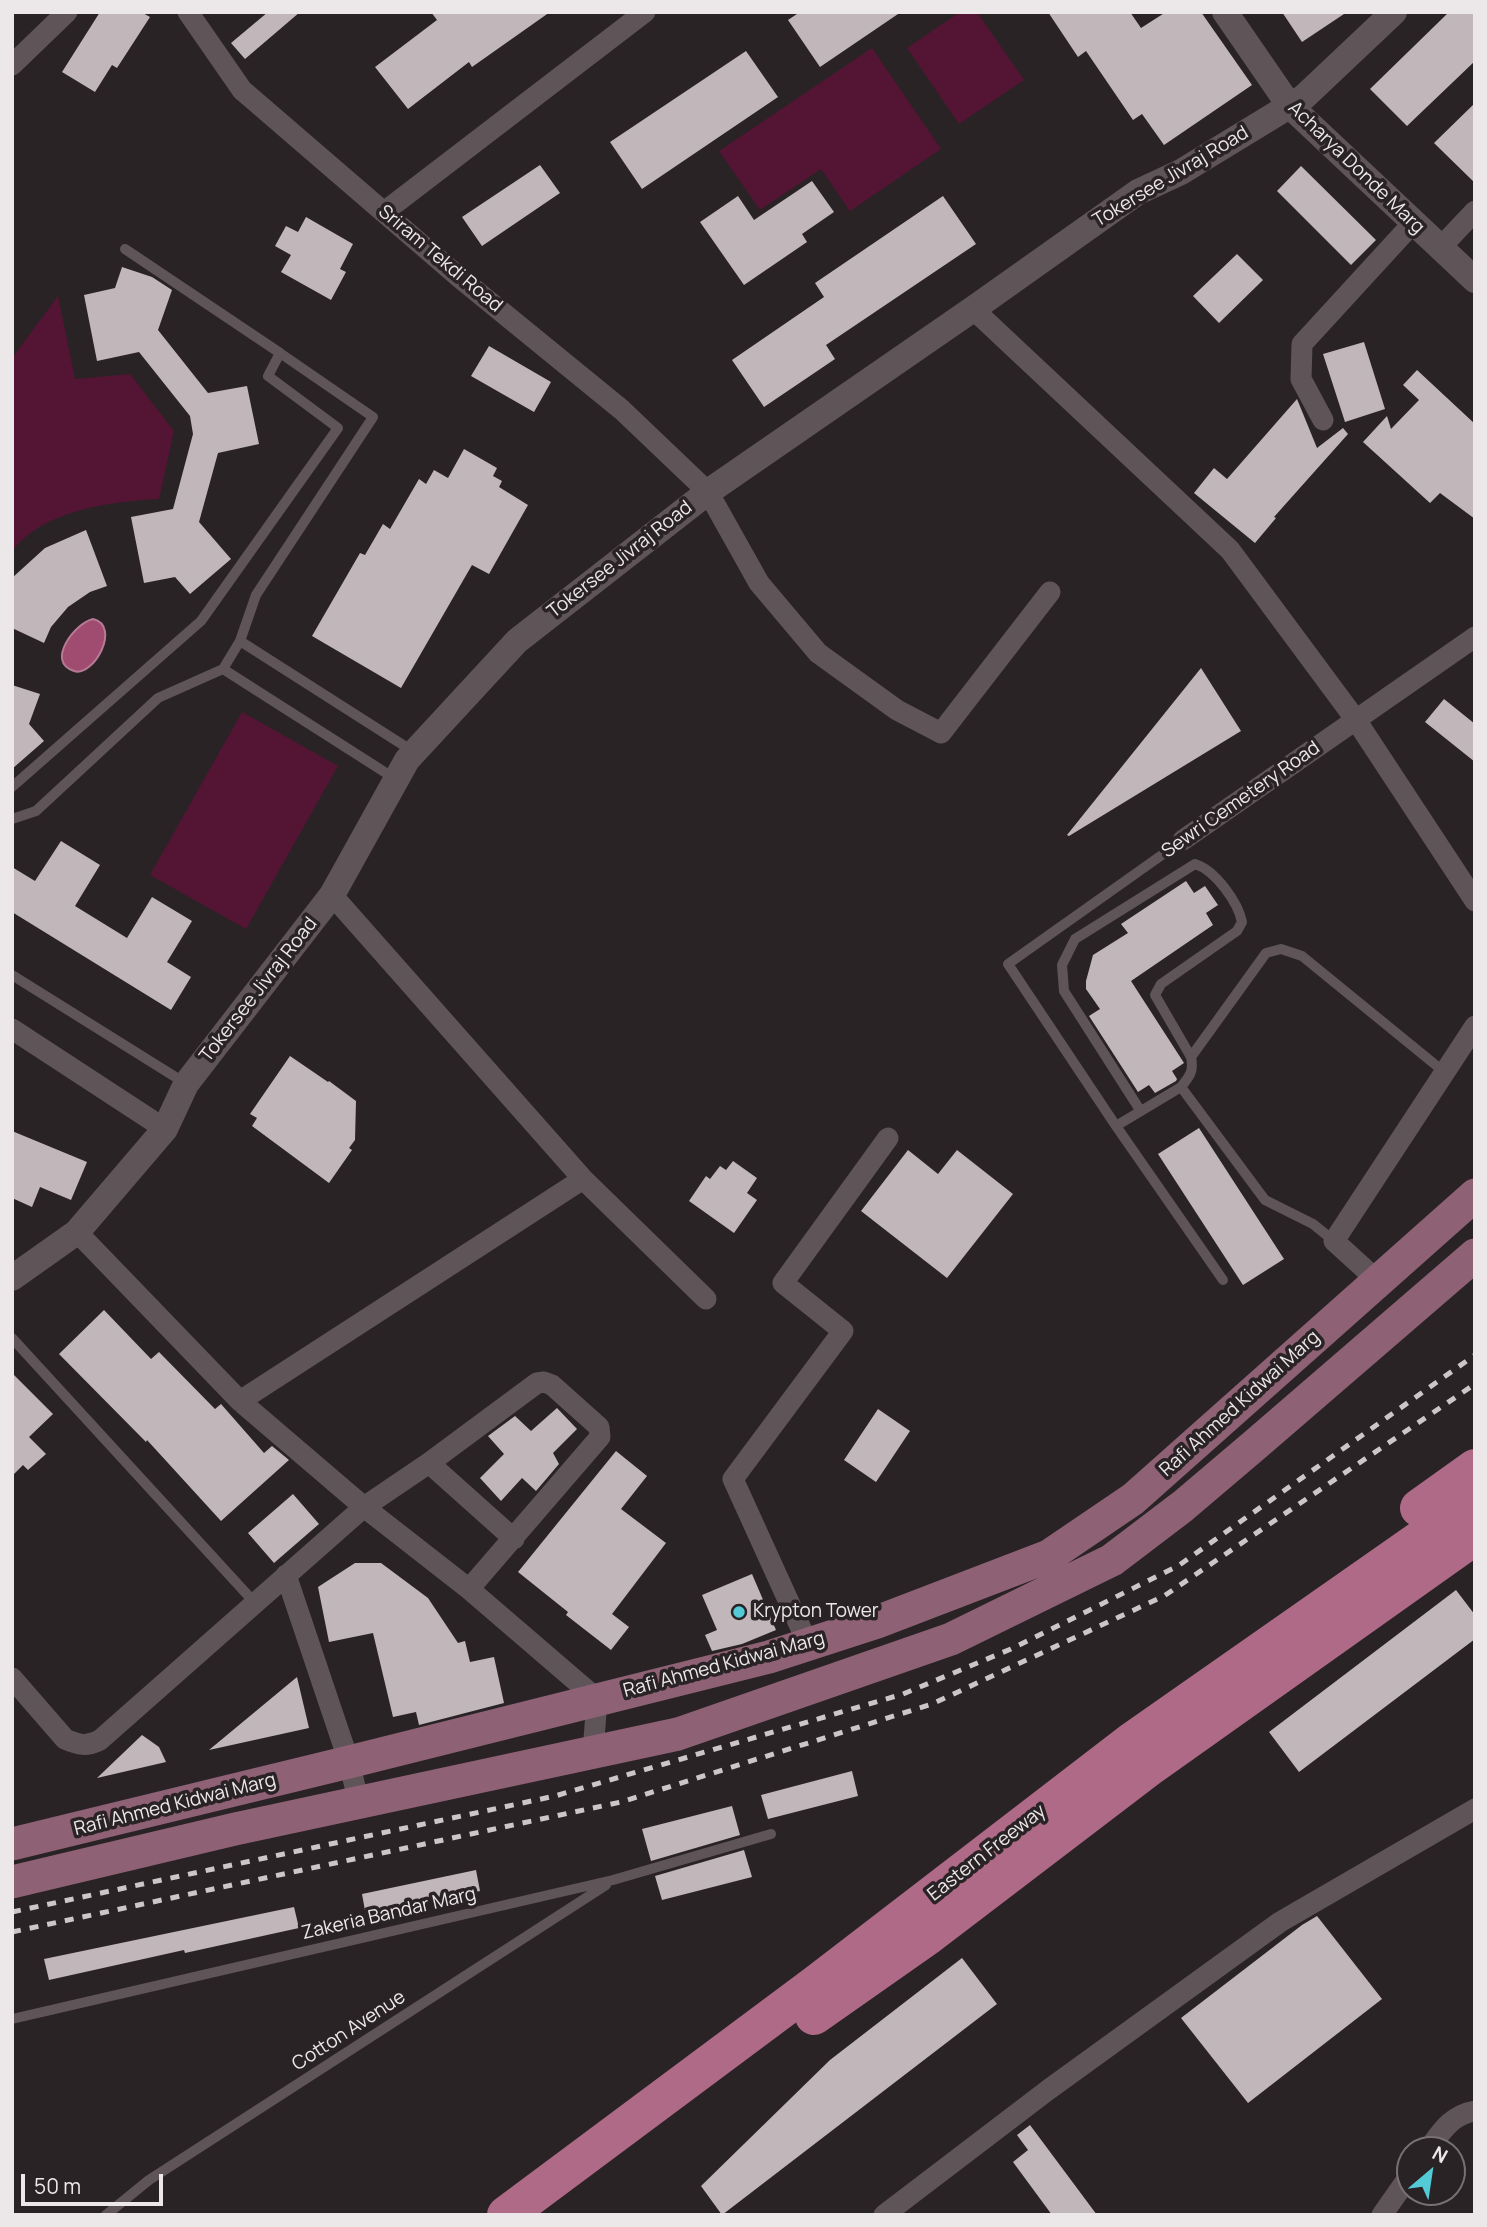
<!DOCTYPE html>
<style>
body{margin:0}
#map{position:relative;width:1487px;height:2227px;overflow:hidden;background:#2a2325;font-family:Manrope,sans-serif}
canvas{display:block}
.frame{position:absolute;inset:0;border:14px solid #ece7e9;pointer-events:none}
.north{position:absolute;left:1396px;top:2136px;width:70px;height:70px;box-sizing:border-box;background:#2a2325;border:2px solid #787173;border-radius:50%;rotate:29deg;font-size:19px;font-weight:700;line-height:28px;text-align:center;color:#ece7e9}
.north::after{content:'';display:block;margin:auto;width:24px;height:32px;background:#52cbd7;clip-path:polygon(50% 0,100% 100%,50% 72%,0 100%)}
.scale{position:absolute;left:21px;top:2174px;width:142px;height:32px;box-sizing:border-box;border:4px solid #ece7e9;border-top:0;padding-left:9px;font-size:21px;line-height:24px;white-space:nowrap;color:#ece7e9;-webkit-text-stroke:5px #2a2325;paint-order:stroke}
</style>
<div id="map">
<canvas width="1487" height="2227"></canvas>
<div class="frame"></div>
<div class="north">N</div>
<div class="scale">50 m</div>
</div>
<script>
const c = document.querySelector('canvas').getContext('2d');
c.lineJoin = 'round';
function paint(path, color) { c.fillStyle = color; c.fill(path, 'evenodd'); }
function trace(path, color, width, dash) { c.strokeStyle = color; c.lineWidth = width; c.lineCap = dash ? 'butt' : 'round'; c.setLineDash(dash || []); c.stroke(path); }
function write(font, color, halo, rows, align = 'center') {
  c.font = font + ' Manrope,sans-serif'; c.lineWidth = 7; c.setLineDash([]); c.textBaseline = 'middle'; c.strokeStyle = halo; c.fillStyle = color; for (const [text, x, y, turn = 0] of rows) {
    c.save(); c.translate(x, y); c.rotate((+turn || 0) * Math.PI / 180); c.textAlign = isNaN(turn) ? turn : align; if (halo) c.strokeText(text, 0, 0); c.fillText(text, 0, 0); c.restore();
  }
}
paint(new Path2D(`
 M960,12H977L1024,80L959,124L907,48Z
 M872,48L941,149L850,211L821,169L760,210L719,151Z
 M58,296L75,379L130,374L174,431L159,499C110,502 45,509 12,551V358Z
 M242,712L338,766L246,929L150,875Z`), '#531533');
const water = new Path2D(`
 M93,619C122,626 93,678 74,671C45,662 75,623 93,619Z`);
paint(water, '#a04c71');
trace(water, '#b77a95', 2);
paint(new Path2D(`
 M100,12H141L150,17L117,68L112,65L95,92L62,72Z
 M268,12H300L245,59L231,43Z
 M431,12H550L472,67L469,62L408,109L375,67L437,20Z
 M800,12H901L820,67L788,20Z
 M1048,12H1130L1141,28L1166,12H1201L1252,85L1164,145L1142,114L1133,120L1086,51L1078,57Z
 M1282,12H1347L1302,42Z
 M1449,12H1475V61L1407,126L1370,89Z
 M746,51L778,97L642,189L610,142Z
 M1475,103V183L1434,143Z
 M540,165L560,193L482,246L462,217Z
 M1301,166L1376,240L1351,265L1277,191Z
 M812,181L834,212L802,234L807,242L744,285L700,222L738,196L754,220Z
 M943,196L976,244L826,345L835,359L764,407L732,360L824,297L815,283Z
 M306,217L353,244L340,269L346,272L331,300L281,272L291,255L275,246L286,226L298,232Z
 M1237,254L1263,280L1219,323L1193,296Z
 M122,267L152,277L172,290L158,330L208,393L247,386L259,444L218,453L199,522L231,559L190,594L175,577L144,583L131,517L173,509L193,434L190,416L139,352L97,361L84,295L115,288Z
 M1364,342L1385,409L1345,422L1323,354Z
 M489,346L551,382L534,412L471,376Z
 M1417,370L1475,424V519L1440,493L1430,503L1363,442L1387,416L1391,429L1419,400L1403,385Z
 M1297,399L1317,448L1343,428L1348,434L1274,517L1276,518L1255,543L1194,493L1214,468L1227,479Z
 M464,449L497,468L493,476L502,481L499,487L528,505L489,574L472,565L401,688L312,636L360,553L365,555L383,524L390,529L419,479L426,484L434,470L448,478Z
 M86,530L107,586L90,592L68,607L51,627L44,643L12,628V578L45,548Z
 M1201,668L1241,731L1069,836L1067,835Z
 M12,685L40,694L29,724L44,741L12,769Z
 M1444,699L1475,724V762L1425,722Z
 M61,841L100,865L75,906L127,938L152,897L192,921L167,962L191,977L171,1010L12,912V867L35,881Z
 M1186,881L1194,893L1205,886L1218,905L1206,913L1213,925L1131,981L1184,1063L1172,1071L1177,1079L1176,1081L1155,1093L1149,1085L1138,1092L1089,1016L1100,1009L1086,989V981L1093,955L1128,933L1121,924Z
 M290,1056L328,1082L329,1081L356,1101L355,1140L349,1148L352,1150L329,1183L252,1126L257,1118L250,1114Z
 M1199,1128L1284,1259L1243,1285L1158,1154Z
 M12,1131L87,1162L71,1200L40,1187L32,1207L12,1198Z
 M908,1150L938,1174L957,1150L1013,1194L947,1278L861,1211Z
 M733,1161L757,1178L747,1193L757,1200L734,1233L689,1201L706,1176L710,1179L720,1166L726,1170Z
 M104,1310L151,1359L159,1352L215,1409L221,1404L264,1453L272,1446L289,1460L221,1521L147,1440L146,1442L59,1354Z
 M12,1373L53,1414L29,1437L46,1454L28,1470L23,1465L12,1476Z
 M557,1408L577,1429L553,1453L559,1464L536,1491L522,1478L501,1501L480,1478L504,1454L488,1436L515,1416L531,1431Z
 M878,1409L910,1431L876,1482L844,1460Z
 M616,1451L647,1476L621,1509L666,1543L612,1614L629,1627L611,1650L566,1615L568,1612L518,1572Z
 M293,1494L319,1524L274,1563L248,1533Z
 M355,1563H381L428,1598L458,1643L465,1641L470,1662L494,1657L504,1703L419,1725L416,1712L393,1717L373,1633L329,1642L318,1587Z
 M752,1574L776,1630L742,1644L712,1651L705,1635L717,1630L702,1595Z
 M1456,1590L1475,1615V1639L1299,1772L1269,1732Z
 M297,1677L309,1728L209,1750Z
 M142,1735L159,1747L166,1762L97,1778Z
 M852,1771L858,1796L768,1819L761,1795Z
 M732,1806L740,1835L651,1861L642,1829Z
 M744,1850L752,1877L662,1900L655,1876Z
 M476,1870L480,1891L366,1916L362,1894Z
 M294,1907L299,1928L185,1953L184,1950L49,1980L44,1959Z
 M1317,1916L1382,1999L1248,2103L1181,2018L1302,1925Z
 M962,1958L997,2004L722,2215L701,2186L830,2060Z
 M1030,2125L1097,2215H1052L1013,2162L1028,2150L1017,2135Z`), '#c1b7bb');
trace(new Path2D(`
 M125,249L280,353
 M240,641L414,752
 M223,669L397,780
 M12,787L201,621L338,428L268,376L280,353L373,417L256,595L240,641L223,669L158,698L36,811L12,819
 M1183,840L1008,964L1116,1126L1223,1280
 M12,975L185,1083
 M1140,1110L1064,991L1062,965L1075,939L1195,864C1215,870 1238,902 1242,922L1237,931L1161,984L1155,995L1191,1057
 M1116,1126L1181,1087
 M1334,1241L1313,1224L1265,1200L1181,1087C1190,1076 1194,1071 1191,1057L1266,953L1281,949L1302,956L1443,1071
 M12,1338L255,1603
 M12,2019L613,1880L771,1834
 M106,2215L149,2180L606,1885`), '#5f5559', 10);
trace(new Path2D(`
 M188,12L242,90L459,277L622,410L708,492L759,583L818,653L897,710L941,733L1050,592
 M12,65L67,12
 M384,212L645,12
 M1440,248L1475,211
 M973,309L1230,550L1356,720L1475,901
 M1323,420L1301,379L1302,344L1413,223
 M1183,840L1475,637
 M332,895L583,1179L706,1299
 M12,1029L165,1129
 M77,1232L240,1401L364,1507L469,1589L597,1699L593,1753
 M1378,1281L1334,1241L1475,1026
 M240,1401L583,1179
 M429,1463L514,1539
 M286,1575L349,1762L359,1803
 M808,1644L733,1479L843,1331L783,1283L888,1138
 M12,1678L65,1739C79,1745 86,1747 100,1740L364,1507L429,1463L537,1383L544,1382L552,1385L599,1427L600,1437L469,1589
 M1428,2150C1441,2132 1451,2115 1475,2111
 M884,2215L1048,2090L1280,1922L1475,1809
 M1382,2215L1410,2175`), '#5f5559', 21);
trace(new Path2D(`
 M1225,12L1289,105L1475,280
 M12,1278L77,1232L165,1129L186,1084L332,895L407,760L517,641L708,492L973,309L1138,192L1181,172L1304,97L1394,12`), '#5f5559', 26);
trace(new Path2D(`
 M12,1844L349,1762L769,1657L877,1622L1049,1556L1133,1499L1475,1195
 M12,1882L235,1829L678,1734L951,1639L1112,1560L1183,1506L1256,1444L1475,1255`), '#8e6274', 33);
trace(new Path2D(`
 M1419,1508L1475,1468
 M814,2016L928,1936L1151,1766L1475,1536
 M506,2215L816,1984L1132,1741L1475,1501`), '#ae6a86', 38);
trace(new Path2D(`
 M12,1912L555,1796L903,1694L1011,1649L1178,1566L1475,1355
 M12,1932L621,1802L932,1704L1164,1596L1475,1384`), '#cbc6c8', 5, [9, 9]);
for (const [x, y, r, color] of [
 [739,1612,7,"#52cbd7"]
]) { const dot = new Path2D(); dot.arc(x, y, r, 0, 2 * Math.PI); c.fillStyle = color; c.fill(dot); trace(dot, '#2a2325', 2.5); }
write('19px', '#ece7e9', '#2a2325', [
 ["Acharya Donde Marg",1356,168,44],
 ["Tokersee Jivraj Road",1171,177,-31],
 ["Sriram Tekdi Road",440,259,40],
 ["Tokersee Jivraj Road",620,560,-38],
 ["Sewri Cemetery Road",1241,800,-35],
 ["Tokersee Jivraj Road",259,990,-52],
 ["Rafi Ahmed Kidwai Marg",1240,1404,-42],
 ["Rafi Ahmed Kidwai Marg",724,1665,-15],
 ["Rafi Ahmed Kidwai Marg",175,1805,-14],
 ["Eastern Freeway",987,1853,-38],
 ["Zakeria Bandar Marg",389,1914,-13],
 ["Cotton Avenue",349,2031,-33]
]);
write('19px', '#ece7e9', '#2a2325', [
 ["Krypton Tower",753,1612]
], 'left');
</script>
